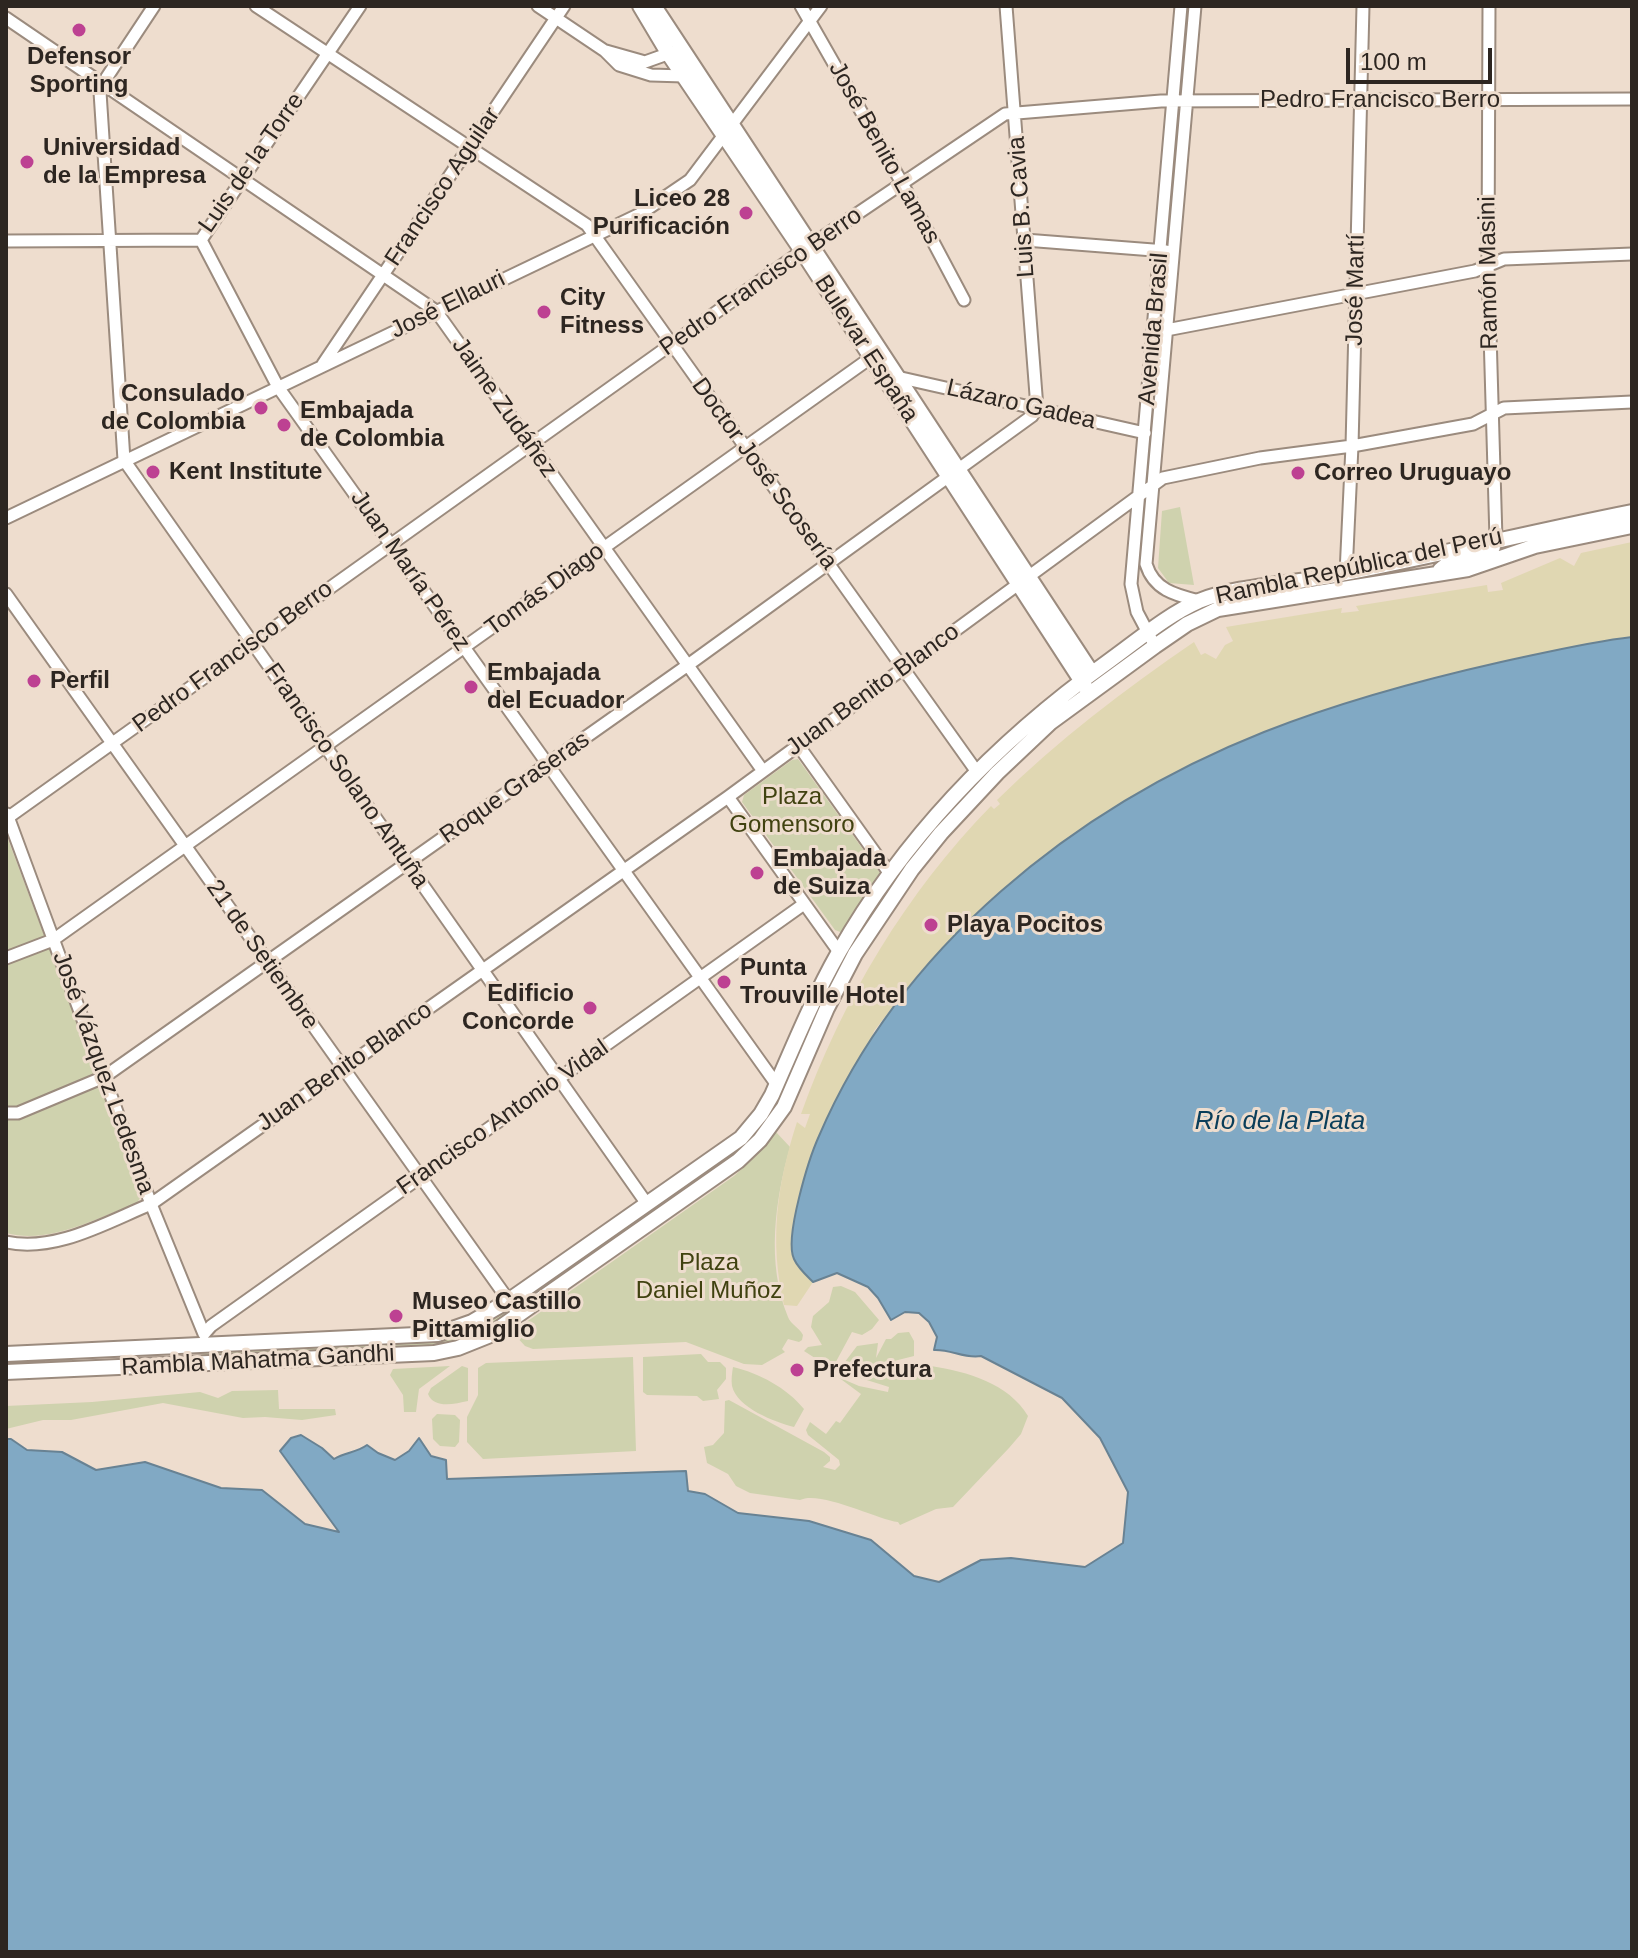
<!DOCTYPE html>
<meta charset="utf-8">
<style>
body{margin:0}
#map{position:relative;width:1638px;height:1958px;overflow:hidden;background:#eeddce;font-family:Arial,sans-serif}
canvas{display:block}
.frame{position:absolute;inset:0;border:8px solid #2d2621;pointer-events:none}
.scale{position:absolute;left:1346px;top:48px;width:146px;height:36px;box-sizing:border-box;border:4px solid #2d2621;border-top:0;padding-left:10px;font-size:24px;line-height:28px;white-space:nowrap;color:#2d2621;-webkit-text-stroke:6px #eeddce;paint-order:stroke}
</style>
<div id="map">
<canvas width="1638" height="1958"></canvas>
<div class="frame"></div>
<div class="scale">100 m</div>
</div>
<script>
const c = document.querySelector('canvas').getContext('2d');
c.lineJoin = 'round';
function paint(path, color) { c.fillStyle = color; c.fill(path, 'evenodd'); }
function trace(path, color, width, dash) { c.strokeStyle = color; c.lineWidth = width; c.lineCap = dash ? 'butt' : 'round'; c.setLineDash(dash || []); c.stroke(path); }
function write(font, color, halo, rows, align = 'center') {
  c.font = font + ' Arial,sans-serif'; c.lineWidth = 6; c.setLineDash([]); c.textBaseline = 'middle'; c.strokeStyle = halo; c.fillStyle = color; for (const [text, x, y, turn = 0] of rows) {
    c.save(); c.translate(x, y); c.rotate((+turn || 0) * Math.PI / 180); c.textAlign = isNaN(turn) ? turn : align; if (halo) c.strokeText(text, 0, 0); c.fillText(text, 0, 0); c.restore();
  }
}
paint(new Path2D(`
 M1180,507L1194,585L1169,583L1158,568L1162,511Z
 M798,759L880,873L843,933L835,930L742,802L744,795L792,760Z
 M6,834L142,1195L137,1203C96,1218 50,1245 6,1233Z
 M776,1132L790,1147C775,1201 766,1263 788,1317C791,1325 799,1327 803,1335L802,1340L799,1342L788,1339L782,1349L785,1352L762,1365L744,1364L686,1342L533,1349L525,1346L514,1334L515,1330L734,1176L756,1156Z
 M841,1286L855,1292L879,1320L872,1329L862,1335L852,1332L832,1369L804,1351L808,1347L822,1345L811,1327L813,1316L829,1302L833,1287Z
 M507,1309L513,1315L499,1325L446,1347L199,1357L205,1351L428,1341L471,1331Z
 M909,1332L914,1341V1356L894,1361C906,1364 919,1363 931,1366C968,1372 1008,1383 1028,1416L1021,1434L1009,1448L953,1507L936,1509L900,1525L898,1522C876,1519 820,1490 800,1500L750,1493L736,1486L728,1474L707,1463L704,1447L713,1445L724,1433L725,1401L729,1400L824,1452L830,1457V1461L823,1467L835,1470L840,1465L839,1460L808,1435L806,1430L810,1422L826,1434L836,1421L840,1423L861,1394L838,1377L859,1386L888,1392L889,1387L838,1371L857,1346L878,1343L876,1358L886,1339H891L898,1333Z
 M701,1354L708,1362H720L726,1368V1379L717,1390L719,1399L703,1401L697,1396L647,1395L643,1392V1357Z
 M633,1357L636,1451L483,1459L467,1442V1417L478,1395V1368L486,1363Z
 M450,1366L419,1389L416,1412H404L403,1395L390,1375L393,1369Z
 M462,1366L468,1368V1401C454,1404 434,1409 428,1394L431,1388Z
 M733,1367C759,1373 787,1388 804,1409L794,1427C775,1422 737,1408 732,1386C731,1380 732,1373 733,1367Z
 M278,1390L279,1409H335L336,1415L302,1420L265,1417L243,1418L163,1403L71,1420H43L6,1429V1406L92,1402L200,1392L218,1398L232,1391Z
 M437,1414L455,1415L460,1420L459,1442L455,1447L440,1446L433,1439L432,1419Z`), '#cfd2ae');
paint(new Path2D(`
 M1632,542V637L1434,677L1263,732L1186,768L1118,806L1043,857L972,918L919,973L874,1031L801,1270L813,1282L797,1306L784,1305C769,1241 777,1184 797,1122L805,1128L810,1114H801C842,1000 906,893 991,806L994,809L1000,804L997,800C1058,740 1124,690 1194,642L1201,655L1205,653L1216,659L1225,645L1233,641L1226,627L1342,608L1341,613L1359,611L1356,606L1487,585L1488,592L1503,590L1501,583L1560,558L1574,566L1581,553Z`), '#e0d7b2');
const water = new Path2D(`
 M1632,637V1952H6V1439H11L27,1450L62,1452L96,1470L145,1462L221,1488L262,1490L305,1524L339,1532L280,1451L291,1438L301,1435L322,1448L334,1459C346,1452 356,1453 367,1445L378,1453L395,1460L409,1451L419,1438L431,1456L446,1460L447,1479L686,1471L688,1491L705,1494L738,1513L809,1521L871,1540L914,1576L939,1582L981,1560L1011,1558L1085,1567L1123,1543L1128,1492L1100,1438L1062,1398L981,1356C964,1359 951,1349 934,1350L937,1337L929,1322L919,1313L905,1312L891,1320L878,1298L868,1287L837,1273L813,1282C806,1275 798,1268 794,1259C784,1238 809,1158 819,1136C900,947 1075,807 1264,732C1340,702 1421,680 1501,662C1544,653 1588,642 1632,637Z`);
paint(water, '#81a9c4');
trace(water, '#688293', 2);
const minor = new Path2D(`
 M154,6L107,77L100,92L124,460L647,1204
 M256,6L587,225L977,772
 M538,6L605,51L619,65L651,75L684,76
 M801,6L902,183L964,300
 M1195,6L1146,564C1154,590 1175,595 1199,601
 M1489,6L1488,265L1496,539
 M6,18L436,311L763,771
 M606,51L645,62L673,52
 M201,240L278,387L777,1085
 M201,240L360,6
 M1025,240L1166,251
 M6,241L201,240
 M1161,331L1475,271L1504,259L1632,254
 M323,364L564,6
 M897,377L1145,433
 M6,518L640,214L690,180L821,6
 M1346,573L1352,446L1363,6
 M6,594L519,1315
 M1155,646L1137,612L1131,584L1181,6
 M798,745L890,874
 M728,797L839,952
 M7,814L151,1204L204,1334
 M6,819L802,251L1005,114L1161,101L1632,99
 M6,958L53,940L876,354
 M6,1113H18L104,1077L688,665L1032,416L1037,408L1006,6
 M6,1242C55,1253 107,1222 151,1204L728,797L1163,478L1260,458L1352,446L1473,424L1504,408L1632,402
 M204,1334L211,1326L804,904`);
const major = new Path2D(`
 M640,6L668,53L802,251L1086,688
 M654,6L1092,673
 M1440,570C1455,556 1479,560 1493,547
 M6,1354L438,1334L472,1322L508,1301L741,1138L761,1114L772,1095C793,1047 813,998 839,952C905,836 1000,739 1109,661C1137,641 1167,615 1199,601C1236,586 1290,584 1330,576C1431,557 1531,532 1632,512
 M6,1372L434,1353L458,1348L488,1336L738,1161L760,1140L784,1107L827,1008L855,954L912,869L941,833L997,773L1051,722L1155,646L1187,624L1218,609L1468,569L1535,546L1632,526`);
trace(minor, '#9b8b7e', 15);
trace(major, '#9b8b7e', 18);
trace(minor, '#fff', 11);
trace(major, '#fff', 14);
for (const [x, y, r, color] of [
 [79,30,8,"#bd4192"],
 [27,162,8,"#bd4192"],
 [746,213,8,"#bd4192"],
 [544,312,8,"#bd4192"],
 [261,408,8,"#bd4192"],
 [284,425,8,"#bd4192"],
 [153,472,8,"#bd4192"],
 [1298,473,8,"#bd4192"],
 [34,681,8,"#bd4192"],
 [471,687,8,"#bd4192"],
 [757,873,8,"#bd4192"],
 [931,925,8,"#bd4192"],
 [724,982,8,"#bd4192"],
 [590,1008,8,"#bd4192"],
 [396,1316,8,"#bd4192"],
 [797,1370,8,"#bd4192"]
]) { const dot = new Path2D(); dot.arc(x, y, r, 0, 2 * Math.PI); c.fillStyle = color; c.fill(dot); trace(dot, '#eeddce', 3); }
write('bold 24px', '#2d2621', '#eeddce', [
 ["Defensor",79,57,"center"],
 ["Sporting",79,85,"center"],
 ["Universidad",43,148],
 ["de la Empresa",43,176],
 ["Liceo 28",730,199,"right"],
 ["Purificación",730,227,"right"],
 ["City",560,298],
 ["Fitness",560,326],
 ["Consulado",245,394,"right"],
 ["de Colombia",245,422,"right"],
 ["Embajada",300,411],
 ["de Colombia",300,439],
 ["Kent Institute",169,472],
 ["Correo Uruguayo",1314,473],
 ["Embajada",487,673],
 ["del Ecuador",487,701],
 ["Perfil",50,681],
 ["Embajada",773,859],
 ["de Suiza",773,887],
 ["Playa Pocitos",947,925],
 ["Punta",740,968],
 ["Trouville Hotel",740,996],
 ["Edificio",574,994,"right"],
 ["Concorde",574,1022,"right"],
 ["Museo Castillo",412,1302],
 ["Pittamiglio",412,1330],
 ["Prefectura",813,1370]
], 'left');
write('24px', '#2d2621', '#eeddce', [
 ["Pedro Francisco Berro",1380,100],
 ["José Benito Lamas",884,153,61],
 ["Luis de la Torre",252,163,-55],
 ["Francisco Aguilar",443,187,-56],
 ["Luis B. Cavia",1022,207,-94],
 ["Ramón Masini",1489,273,-91],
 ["Pedro Francisco Berro",761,282,-35],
 ["José Martí",1356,290,-89],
 ["José Ellauri",448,305,-26],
 ["Avenida Brasil",1154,329,-85],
 ["Bulevar España",866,349,57],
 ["Lázaro Gadea",1021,405,13],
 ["Jaime Zudáñez",504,408,55],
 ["Doctor José Scosería",764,474,54],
 ["Rambla República del Perú",1359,567,-12],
 ["Juan María Pérez",410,571,55],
 ["Tomás Diago",545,590,-36],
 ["Pedro Francisco Berro",233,657,-36],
 ["Juan Benito Blanco",873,690,-36],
 ["Francisco Solano Antuña",346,776,55],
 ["Roque Graseras",515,788,-35],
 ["21 de Setiembre",262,955,55],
 ["Juan Benito Blanco",345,1067,-35],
 ["José Vázquez Ledesma",103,1073,70],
 ["Francisco Antonio Vidal",503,1118,-35],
 ["Rambla Mahatma Gandhi",258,1361,-3]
]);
write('24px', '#404210', '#eeddce', [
 ["Plaza",792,797],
 ["Gomensoro",792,825],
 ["Plaza",709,1263],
 ["Daniel Muñoz",709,1291]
]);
write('italic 26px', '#0a3e5a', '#eeddce', [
 ["Río de la Plata",1280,1122]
]);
</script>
